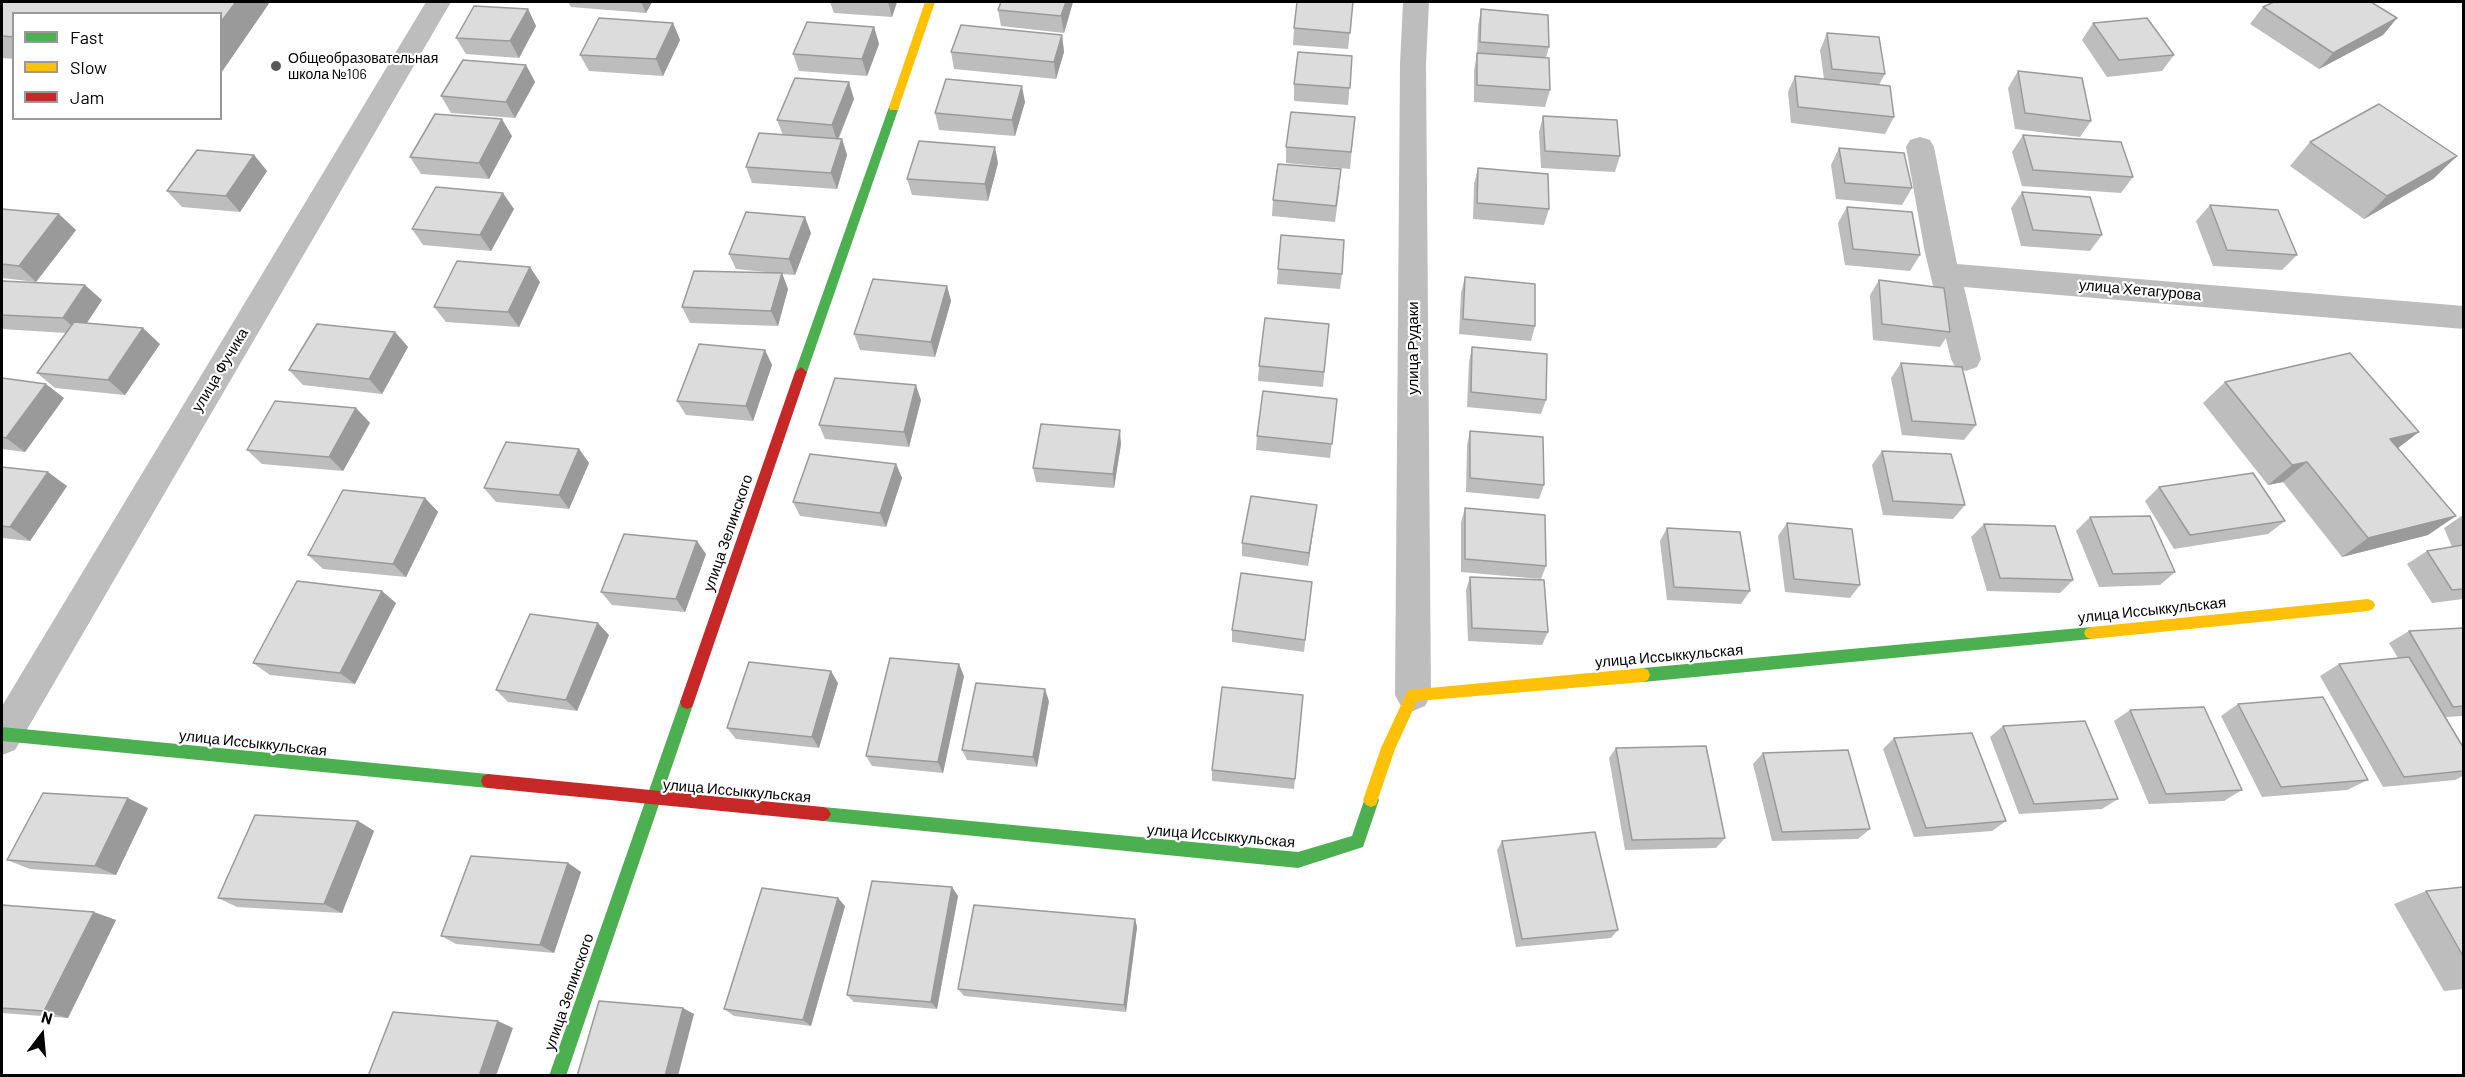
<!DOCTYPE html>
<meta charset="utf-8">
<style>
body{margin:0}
#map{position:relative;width:2465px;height:1077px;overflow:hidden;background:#fff;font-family:Barlow,sans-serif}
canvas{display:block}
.frame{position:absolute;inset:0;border:3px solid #000;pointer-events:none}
.legend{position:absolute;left:12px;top:12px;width:210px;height:108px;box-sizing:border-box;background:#fff;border:2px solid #999;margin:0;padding:8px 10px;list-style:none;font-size:18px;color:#000}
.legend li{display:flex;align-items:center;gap:12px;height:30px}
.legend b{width:30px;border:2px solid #999}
.north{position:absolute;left:12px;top:1005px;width:60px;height:60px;-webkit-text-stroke:4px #fff;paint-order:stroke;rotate:16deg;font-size:16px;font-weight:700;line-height:24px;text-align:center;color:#000}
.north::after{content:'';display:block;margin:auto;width:21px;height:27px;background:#000;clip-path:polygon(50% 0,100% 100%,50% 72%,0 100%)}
</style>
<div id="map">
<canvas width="2465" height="1077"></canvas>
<div class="frame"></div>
<ul class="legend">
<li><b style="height:8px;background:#4caf50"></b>Fast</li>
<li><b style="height:8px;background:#ffc107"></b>Slow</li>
<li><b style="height:8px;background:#c62828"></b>Jam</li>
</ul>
<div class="north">N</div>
</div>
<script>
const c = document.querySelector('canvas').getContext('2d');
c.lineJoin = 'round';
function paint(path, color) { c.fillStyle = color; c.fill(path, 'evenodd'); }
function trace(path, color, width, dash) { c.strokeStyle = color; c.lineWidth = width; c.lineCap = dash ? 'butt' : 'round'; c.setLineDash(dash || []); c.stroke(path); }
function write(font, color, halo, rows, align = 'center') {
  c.font = font + ' Barlow,sans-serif'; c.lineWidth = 4.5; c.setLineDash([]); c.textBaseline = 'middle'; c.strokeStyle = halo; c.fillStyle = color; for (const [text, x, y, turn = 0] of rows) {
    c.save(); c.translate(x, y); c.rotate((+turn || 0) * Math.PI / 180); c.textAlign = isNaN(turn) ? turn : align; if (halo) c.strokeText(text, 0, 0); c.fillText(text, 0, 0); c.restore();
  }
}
paint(new Path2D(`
 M426,2H451L15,750L2,755V706Z
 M1403,2H1429L1426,64L1431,695L1425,706L1413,711L1401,706L1395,695L1400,64Z
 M1920,137L1930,140L1934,147L1957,264L2464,306V329L1964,287L1981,359L1977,367L1966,371L1955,367L1951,359L1925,253L1906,147L1910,140Z`), '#bdbdbd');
paint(new Path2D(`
 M894,103L899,107L807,372L805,376H797L795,372L889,107Z
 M2091,627L2096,629L2098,633L2096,637L2091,639L1643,682L1638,680L1636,675L1638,670L1643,668Z
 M687,695L692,697L694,702L566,1076H549L680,702L682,697Z
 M2,727L488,774L493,776L495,781L493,786L488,788L2,741Z
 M1371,793L1376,795L1379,800L1363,847L1298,868L823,821L818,819L815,814L818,809L823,807L1298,852L1352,836L1366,795Z`), '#4caf50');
paint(new Path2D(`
 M925,2H935L899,107L898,110H890L889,107Z
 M2368,599L2373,601L2375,605L2373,609L2368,611L2091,639L2086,637L2084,633L2086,629L2091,627Z
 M1643,668L1648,670L1650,675L1648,680L1643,682L1417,701L1395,749L1376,805L1371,807L1366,805L1363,800L1381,748L1408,690Z`), '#ffc107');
paint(new Path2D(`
 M801,367L807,372L694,702L692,707L687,709L682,707L680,702L795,372Z
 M488,774L823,807L828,809L831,814L828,819L823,821L488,788L483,786L481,781L483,776Z`), '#c62828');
paint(new Path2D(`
 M2,2H270L221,73L220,14H14V59L2,58Z
 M568,2H652L646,13L571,7Z
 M830,2H897L892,17L834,13Z
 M1001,2H1073L1064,33L1001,26L998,10Z
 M1353,2L1348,49L1293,45L1294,28Z
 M2263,7L2397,18L2383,35L2319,69L2250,24Z
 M528,9L536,26L519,58L466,54L456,38Z
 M1481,9L1549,47L1546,58L1550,90L1545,107L1474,102V70L1477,54L1478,26Z
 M673,23L680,40L663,76L589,71L580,55Z
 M2093,23L2174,55L2162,71L2107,77L2082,40Z
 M874,27L879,44L867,76L799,71L793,54Z
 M1827,33L1885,74L1879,85L1894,117L1885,134L1791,123L1788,92L1795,76L1824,79L1820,50Z
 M1062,35L1064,52L1056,79L954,69L951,52Z
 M1352,56L1348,105L1294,101V84Z
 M526,65L535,82L515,118L451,113L441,96Z
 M2018,71L2091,121L2080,137L2015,129L2008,88Z
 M854,99L839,138L842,139L847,155L837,189L752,183L746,167L783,135L777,120Z
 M1025,102L1015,136L939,130L935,113Z
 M1543,116L1620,156L1615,172L1541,168L1539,132Z
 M1355,117L1350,169L1286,163V147Z
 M2023,135L2133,177L2121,193L2022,186L2012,152Z
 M512,136L489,179L421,174L410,157Z
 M2310,142L2457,156L2433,179L2364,219L2290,166Z
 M1839,148L1912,188L1902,205L1836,199L1831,165Z
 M254,155L267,171L240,212L182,207L167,191Z
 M998,163L988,201L912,195L907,179Z
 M1478,168L1549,209L1544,225L1473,219L1474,184Z
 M1340,186L1335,222L1272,216L1273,200Z
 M2022,192L2102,235L2090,251L2021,246L2011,208Z
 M2210,205L2297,255L2282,270L2213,266L2196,221Z
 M1847,207L1920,255L1910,271L1845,265L1838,223Z
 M2,209L76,230L36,282L2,278Z
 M514,209L491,251L423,245L412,229Z
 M811,233L795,275L782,274L788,289L778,326L690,323L682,307L776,273L736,269L729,254Z
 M1278,269L1342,274L1340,289L1277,284Z
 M1465,277L1535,326L1531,341L1459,334L1461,293Z
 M1879,280L1950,332L1940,347L1873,340L1870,295Z
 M2,281L102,300L87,323L160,344L125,395L55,388L37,373L66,333L2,329Z
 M540,282L519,327L446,322L434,307Z
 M947,286L951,301L935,357L860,350L854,334Z
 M1329,324L1323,387L1258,381L1259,366Z
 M395,332L408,347L382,394L303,385L289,370Z
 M1472,347L1546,400L1541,414L1467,407L1469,362Z
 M765,350L772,365L753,421L686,415L677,401Z
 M1901,363L1976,425L1964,440L1902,435L1891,378Z
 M2,378L64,398L25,452L2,449Z
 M2225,382L2398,449L2428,535L2342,557L2283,482L2268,485L2203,403Z
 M1337,399L1330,458L1256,450L1257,436Z
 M921,400L909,447L825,439L819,425Z
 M356,408L370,423L343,471L262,464L247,450Z
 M1470,431L1544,485L1539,499L1466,492L1467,445Z
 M1121,444L1114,488L1036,482L1033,468Z
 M579,449L589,463L569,509L496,502L484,488Z
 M1882,451L1965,505L1953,519L1883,515L1872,465Z
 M896,464L902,478L886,527L800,516L793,502Z
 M2,467L67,486L30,541L2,538Z
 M2159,487L2285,521L2268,534L2174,549L2145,501Z
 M425,498L438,512L406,577L323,569L308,555Z
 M1317,505L1308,566L1242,556V543Z
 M1465,508L1546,566L1541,579L1461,572V522Z
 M2463,515V599L2432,603L2407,564L2427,551L2452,547L2444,528Z
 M2090,517L2175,572L2160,585L2099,587L2076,531Z
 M1787,523L1860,585L1850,598L1785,592L1778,536Z
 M1984,524L2073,580L2060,593L1987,591L1971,537Z
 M1667,528L1750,591L1741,604L1667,600L1660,541Z
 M706,554L685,612L612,605L601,592Z
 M1470,577L1548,632L1542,645L1468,641L1466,590Z
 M1312,582L1304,652L1232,642V630Z
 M396,603L355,684L270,675L253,663Z
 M2463,628V716L2446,717L2463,747V776L2455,780L2383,787L2320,676L2339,664L2398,658L2389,643L2409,631Z
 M609,635L577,711L508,702L496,690Z
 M964,676L943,773L872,766L866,756Z
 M838,683L819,748L736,739L727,728Z
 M1303,695L1294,789L1212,781V770Z
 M1049,701L1037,767L967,760L962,750Z
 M2238,704L2368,780L2347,790L2262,797L2221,716Z
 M2130,710L2242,790L2224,801L2149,804L2114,721Z
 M2003,726L2118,799L2102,809L2019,814L1990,737Z
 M1894,738L2006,821L1992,831L1914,837L1883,749Z
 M1616,748L1725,838L1716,848L1625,850L1609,758Z
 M1763,753L1870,829L1858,839L1772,841L1753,764Z
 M148,808L116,875L30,869L7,860Z
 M358,821L374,831L342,913L237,907L218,898Z
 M1502,841L1618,930L1611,938L1516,947L1497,850Z
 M568,863L581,872L554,953L456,944L441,936Z
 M952,887L958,896L937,1009L854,1002L847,995Z
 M2463,887V989L2444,991L2394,904L2426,891Z
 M2,905L116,920L68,1018L2,1013Z
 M845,906L811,1026L734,1016L724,1009Z
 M1135,919L1137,927L1126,1012L964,996L958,989Z`), '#bdbdbd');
paint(new Path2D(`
 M236,2H270L221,73L220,23Z
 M641,2H652L646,13Z
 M888,2H897L892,17Z
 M1066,2H1073L1064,33L1061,16Z
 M528,9L536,26L519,58L510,41Z
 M2397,18L2383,35L2319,69L2333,53Z
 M673,23L680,40L663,76L656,59Z
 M874,27L879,44L867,76L862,59Z
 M1062,35L1064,52L1056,79L1054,62Z
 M526,65L535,82L515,118L506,102Z
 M849,82L854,99L837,141L832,125Z
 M1022,86L1025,102L1015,136L1012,120Z
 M502,119L512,136L489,179L479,163Z
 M842,139L847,155L837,189L831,173Z
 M995,147L998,163L988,201L985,184Z
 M254,155L267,171L240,212L226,196Z
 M2457,156L2433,179L2364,219L2387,196Z
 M503,193L514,209L491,251L480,235Z
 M59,214L76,230L36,282L19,266Z
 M805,217L811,233L795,275L789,259Z
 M530,267L540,282L519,327L508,312Z
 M782,273L788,289L778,326L771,311Z
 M85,285L102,300L80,333L63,318Z
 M947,286L951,301L935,357L931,342Z
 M143,328L160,344L125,395L108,380Z
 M395,332L408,347L382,394L369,379Z
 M765,350L772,365L753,421L746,406Z
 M46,384L64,398L25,452L6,438Z
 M916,385L921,400L909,447L904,432Z
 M356,408L370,423L343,471L329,457Z
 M1120,430L1121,444L1114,488L1113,474Z
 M2419,432L2393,452L2390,439Z
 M579,449L589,463L569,509L559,495Z
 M2307,462L2283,482L2268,485L2292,465Z
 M896,464L902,478L886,527L880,513Z
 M48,472L67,486L30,541L10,527Z
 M425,498L438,512L406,577L393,564Z
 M1317,505L1315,518L1308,566L1309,553Z
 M2456,516L2428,535L2342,557L2368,538Z
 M697,541L706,554L685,612L676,599Z
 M382,591L396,603L355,684L340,673Z
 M598,623L609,635L577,711L566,700Z
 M959,664L964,676L943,773L938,762Z
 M831,671L838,683L819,748L812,737Z
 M1045,689L1049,701L1037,767L1033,757Z
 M128,798L148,808L116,875L95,866Z
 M358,821L374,831L342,913L324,904Z
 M568,863L581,872L554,953L540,945Z
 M952,887L958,896L937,1009L931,1002Z
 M838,898L845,906L811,1026L803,1020Z
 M94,912L116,920L68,1018L44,1011Z
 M1135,919L1137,927L1126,1012L1124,1005Z
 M683,1008L694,1014L678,1076H665Z
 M498,1021L513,1028L496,1076H479Z`), '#9a9a9a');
const building = new Path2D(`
 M2,2H236L220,23V14H14V37L2,36Z
 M1001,2H1066L1061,16L998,10Z
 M1297,2H1353L1350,33L1294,28Z
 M2274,2H2371L2397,18L2333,53L2263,7Z
 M474,6L528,9L510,41L456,38Z
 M1481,9L1548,15L1549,47L1480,42Z
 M599,18L673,23L656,59L580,55Z
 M2147,18L2174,55L2119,60L2093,23Z
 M807,22L874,27L862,59L793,54Z
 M961,25L1062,35L1054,62L951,52Z
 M1827,33L1879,37L1885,74L1832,69Z
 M1298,52L1352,56L1350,88L1294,84Z
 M1477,53L1549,58L1550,90L1477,85Z
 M463,60L526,65L506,102L441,96Z
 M2018,71L2082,78L2091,121L2025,113Z
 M1795,76L1890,86L1894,117L1798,107Z
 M795,78L849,82L832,125L777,120Z
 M946,79L1022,86L1012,120L935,113Z
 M2379,104L2457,156L2387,196L2310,142Z
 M1291,112L1355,117L1351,152L1286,147Z
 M435,114L502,119L479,163L410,157Z
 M1543,116L1617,120L1620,156L1545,151Z
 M759,133L842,139L831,173L746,167Z
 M2023,135L2121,142L2133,177L2033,170Z
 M919,141L995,147L985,184L907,179Z
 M1839,148L1904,153L1912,188L1845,183Z
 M197,150L254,155L226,196L167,191Z
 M1278,164L1341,169L1336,206L1273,200Z
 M1478,168L1548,174L1549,209L1477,203Z
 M436,187L503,193L480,235L412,229Z
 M2022,192L2090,197L2102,235L2033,230Z
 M2210,205L2278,210L2297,255L2227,250Z
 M1847,207L1912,212L1920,255L1853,249Z
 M2,209L59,214L19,266L2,264Z
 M746,212L805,217L789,259L729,254Z
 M1281,235L1344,240L1342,274L1278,269Z
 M457,261L530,267L508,312L434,307Z
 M694,271L782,273L771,311L682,307Z
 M1465,277L1535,284V326L1463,319Z
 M873,279L947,286L931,342L854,334Z
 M1879,280L1944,288L1950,332L1882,324Z
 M2,281L85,285L63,318L2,315Z
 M1265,318L1329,324L1324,372L1259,366Z
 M74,322L143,328L108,380L37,373Z
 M317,324L395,332L369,379L289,370Z
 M699,344L765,350L746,406L677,401Z
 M1472,347L1547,354L1546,400L1471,392Z
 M2350,353L2419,432L2390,439L2456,516L2368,538L2307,462L2292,465L2225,382Z
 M1901,363L1962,367L1976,425L1912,421Z
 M2,378L46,384L6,438L2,437Z
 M835,378L916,385L904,432L819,425Z
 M1263,391L1337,399L1332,444L1257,436Z
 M275,401L356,408L329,457L247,450Z
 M1041,424L1120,430L1113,474L1033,468Z
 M1470,431L1543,437L1544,485L1470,478Z
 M506,442L579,449L559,495L484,488Z
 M1882,451L1951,454L1965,505L1893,501Z
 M810,454L896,464L880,513L793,502Z
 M2,467L48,472L10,527L2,526Z
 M2253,473L2285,521L2190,535L2159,487Z
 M343,490L425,498L393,564L308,555Z
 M1251,496L1317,505L1309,553L1242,543Z
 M1465,508L1545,515L1546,566L1465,559Z
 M2150,516L2175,572L2113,574L2090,517Z
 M1787,523L1852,529L1860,585L1794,579Z
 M1984,524L2055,526L2073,580L2000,578Z
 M1667,528L1740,532L1750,591L1674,587Z
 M624,534L697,541L676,599L601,592Z
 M2463,545V589L2452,590L2427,551Z
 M1241,573L1312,582L1305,640L1232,630Z
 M1470,577L1544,580L1548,632L1472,628Z
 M297,581L382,591L340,673L253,663Z
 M530,614L598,623L566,700L496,690Z
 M2463,628V706L2453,707L2409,631Z
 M2409,657L2463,747V771L2404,777L2339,664Z
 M890,658L959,664L938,762L866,756Z
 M749,662L831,671L812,737L727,728Z
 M976,683L1045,689L1033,757L962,750Z
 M1222,687L1303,695L1295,779L1212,770Z
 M2323,697L2368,780L2281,787L2238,704Z
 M2204,707L2242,790L2166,794L2130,710Z
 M2085,721L2118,799L2034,804L2003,726Z
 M1972,733L2006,821L1926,828L1894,738Z
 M1706,746L1725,838L1632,840L1616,748Z
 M1848,750L1870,829L1782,832L1763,753Z
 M43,793L128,798L95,866L7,860Z
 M255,815L358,821L324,904L218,898Z
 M1595,832L1618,930L1522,939L1502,841Z
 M471,856L568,863L540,945L441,936Z
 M872,881L952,887L931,1002L847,995Z
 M2463,887V956L2426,891Z
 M762,888L838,898L803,1020L724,1009Z
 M2,905L94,912L44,1011L2,1008Z
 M974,905L1135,919L1124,1005L958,989Z
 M599,1001L683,1008L665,1076H577Z
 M393,1012L498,1021L479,1076H368Z`);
paint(building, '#dcdcdc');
trace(building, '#9a9a9a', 1.5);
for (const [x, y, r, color] of [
 [276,66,6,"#595959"]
]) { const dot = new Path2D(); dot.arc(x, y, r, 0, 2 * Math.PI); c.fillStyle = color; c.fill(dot); trace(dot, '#fff', 2); }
write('14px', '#000', '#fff', [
 ["Общеобразовательная",288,58],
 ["школа №106",288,74]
], 'left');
write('15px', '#000', '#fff', [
 ["улица Хетагурова",2140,290,5],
 ["улица Рудаки",1413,348,-90],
 ["улица Фучика",220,370,-59],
 ["улица Зелинского",728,533,-71],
 ["улица Иссыккульская",2152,610,-6],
 ["улица Иссыккульская",1669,656,-5],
 ["улица Иссыккульская",253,743,6],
 ["улица Иссыккульская",737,791,5],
 ["улица Иссыккульская",1221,836,5],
 ["улица Зелинского",569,992,-71]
]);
</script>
